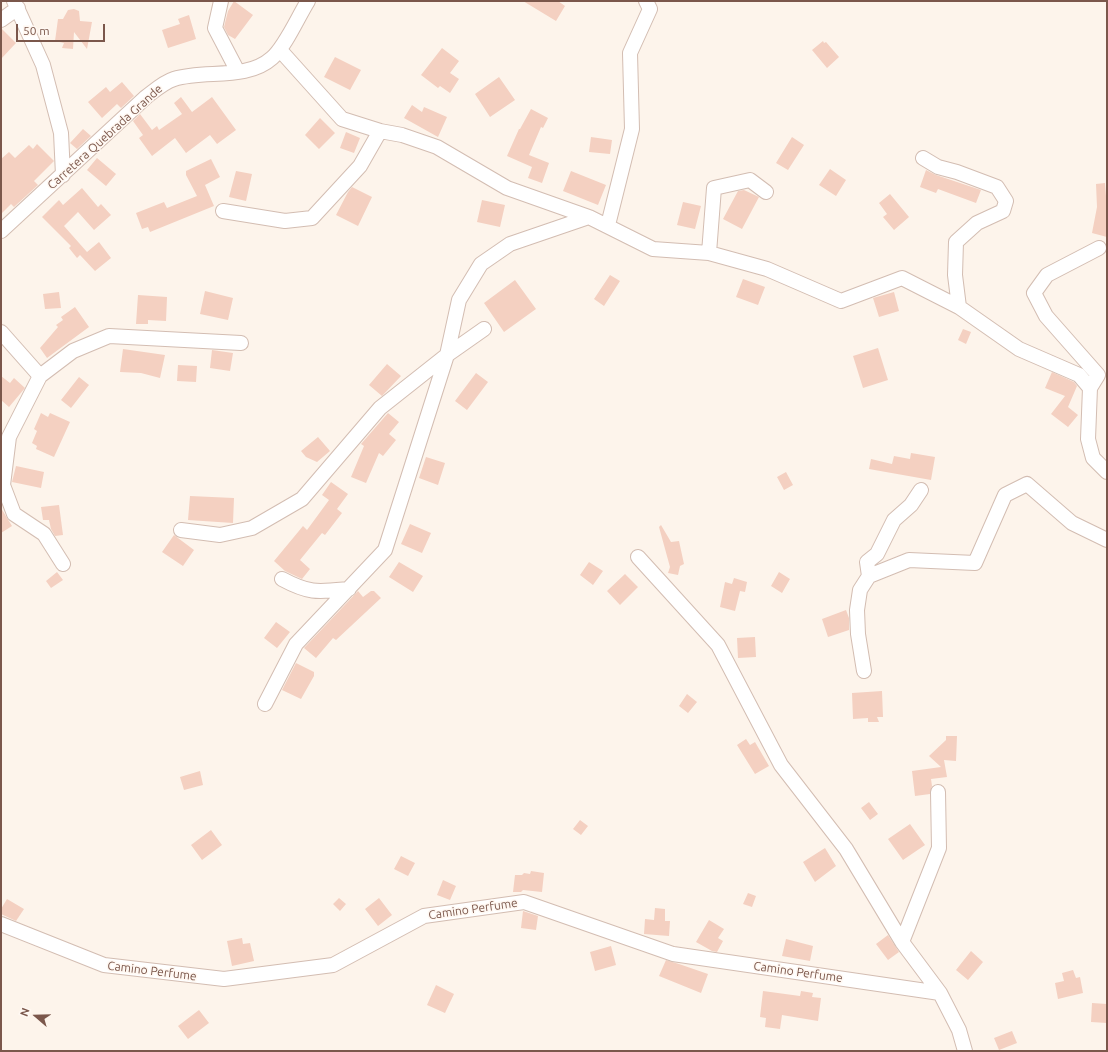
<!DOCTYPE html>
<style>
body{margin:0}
#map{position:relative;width:1108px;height:1052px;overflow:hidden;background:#fdf4eb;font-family:Ubuntu,sans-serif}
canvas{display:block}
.frame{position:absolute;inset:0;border:2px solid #7b574b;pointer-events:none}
.north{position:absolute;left:16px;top:996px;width:40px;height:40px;-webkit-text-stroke:3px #fff8f2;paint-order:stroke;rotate:290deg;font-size:11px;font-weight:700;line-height:16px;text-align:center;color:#7b574b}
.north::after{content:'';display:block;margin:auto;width:14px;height:18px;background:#7b574b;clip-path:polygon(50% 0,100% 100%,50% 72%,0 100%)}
.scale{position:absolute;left:16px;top:24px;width:89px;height:18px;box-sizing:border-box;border:2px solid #7b574b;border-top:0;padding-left:5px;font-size:12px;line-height:14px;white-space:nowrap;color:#7b574b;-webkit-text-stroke:3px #fff8f2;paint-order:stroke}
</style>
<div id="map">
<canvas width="1108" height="1052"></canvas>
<div class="frame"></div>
<div class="north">N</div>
<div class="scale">50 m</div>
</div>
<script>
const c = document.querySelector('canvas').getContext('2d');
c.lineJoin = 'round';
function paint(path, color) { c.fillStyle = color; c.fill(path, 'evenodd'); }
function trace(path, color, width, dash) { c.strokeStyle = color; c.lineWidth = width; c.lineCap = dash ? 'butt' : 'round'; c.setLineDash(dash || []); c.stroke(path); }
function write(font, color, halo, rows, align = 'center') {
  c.font = font + ' Ubuntu,sans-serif'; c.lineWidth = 3; c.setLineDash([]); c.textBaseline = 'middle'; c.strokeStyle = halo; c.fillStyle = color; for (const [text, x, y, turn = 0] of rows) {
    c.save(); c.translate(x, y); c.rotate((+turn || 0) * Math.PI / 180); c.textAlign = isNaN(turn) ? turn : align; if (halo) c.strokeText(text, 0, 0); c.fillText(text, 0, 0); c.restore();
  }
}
paint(new Path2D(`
 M234,1L253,15L235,39L228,35L224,27L228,11Z
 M523,1H558L565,6L556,21Z
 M74,9L79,11L80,21L92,22L87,49L74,32L73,49L62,48L64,43L55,41L58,19H63L68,10Z
 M189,15L196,39L168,48L162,30L180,24L178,19Z
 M1,28L16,43L1,59Z
 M823,41L824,43L826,42L839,57L827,68L812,50Z
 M442,48L459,61L450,73L459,79L450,93L440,86L438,88L421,75Z
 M335,57L361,70L350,90L324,77Z
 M499,77L515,100L490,117L475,94Z
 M122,82L134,96L121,108L117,104L102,118L88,102L106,87L110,92Z
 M181,97L192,112L212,97L236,130L217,144L210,135L186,153L175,138L152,156L139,138L143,135L133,121L140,114L152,130L157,126L159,130L182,114L174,103Z
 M412,105L422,112L424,107L447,117L438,137L404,118Z
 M531,109L548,118L543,128L541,127L529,155L549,163L542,183L528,178L532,167L507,156L519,129H520Z
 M320,118L335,133L319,149L305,135Z
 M83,129L91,136L77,149L70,143Z
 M346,132L360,138L354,153L340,148Z
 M591,137L612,140L610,154L589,152Z
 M792,137L804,145L788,170L776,163Z
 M37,144L54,161L34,181L38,185L14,207L11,204L1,214V159L9,152L15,158L29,145L33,149Z
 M97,158L116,174L106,186L87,170Z
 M211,159L220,177L205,185L214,206L150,232L148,227L142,229L136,213L164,202L167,208L197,196L186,175V171Z
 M830,169L846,180L836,196L819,185Z
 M926,170L936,175L981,190L976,203L938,189L936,193L920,187Z
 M236,171L252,174L246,201L229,197Z
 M571,171L606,185L598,205L563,191Z
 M1105,183L1107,209V237L1092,233L1097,207L1096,184Z
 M352,187L372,197L358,226L336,215L348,192Z
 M82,188L98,207L101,204L111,215L94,230L78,212L64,226L87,252L99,242L111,258L95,271L80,255L77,258L69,248L71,246L42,217L59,200L63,205Z
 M744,190L759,197L742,229L723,219L738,191Z
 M890,194L909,217L894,230L883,217L887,214L879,203Z
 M482,200L505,205L500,227L477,222Z
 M683,202L701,206L695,229L677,225Z
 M610,275L620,281L604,306L594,299Z
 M743,279L765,287L758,305L736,297Z
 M515,280L536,309L504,332L484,303Z
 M205,291L233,298L228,320L200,314Z
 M59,292L61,308L45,309L43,294Z
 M894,292L899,311L879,317L873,298Z
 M138,295L167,297L166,321L148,320V324H136Z
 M75,307L89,327L47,358L40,348L58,327L56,325L63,320L61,317Z
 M963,329L971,332L966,344L958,340Z
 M878,348L888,380L863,388L853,356Z
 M123,349L165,355L160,378L141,373L120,372Z
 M212,350L233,353L230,371L210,368Z
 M387,364L401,376L382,396L369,385Z
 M178,365L197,366L196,382L177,381Z
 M1052,372L1074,382L1077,386L1068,407L1078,415L1068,427L1051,414L1065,396L1045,388Z
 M476,373L488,382L467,410L455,401Z
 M1,376L10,383L14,378L25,388L9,407L1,400Z
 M79,377L89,385L71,408L61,400Z
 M41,413L48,417L50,413L70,422L54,457L36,449L37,446L32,443L37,431L34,429Z
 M388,413L399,422L389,434L396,440L383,456L379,453L366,483L351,477L364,446L361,444Z
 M318,437L330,451L317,462L306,457L301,451Z
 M911,453L935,457L931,480L869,469L871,459L892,464L894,456L910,459Z
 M426,457L445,463L438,485L419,478Z
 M16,466L44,472L41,488L12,482Z
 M786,472L793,485L784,490L777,477Z
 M331,482L348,494L337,509L342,513L325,535L322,533L300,560L310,569L302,579L285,571L274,561L303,526L307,530L329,500L322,495Z
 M190,496L234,498L233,523L188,520Z
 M59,505L63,535L55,536L51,529L49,520H43L41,507Z
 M1,508L12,526L1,533Z
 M410,524L431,533L422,553L401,544Z
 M661,525L671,542L679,541L684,564L680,566L678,575L668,573L670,567L659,527Z
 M174,535L194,550L183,566L162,552Z
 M399,562L423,576L413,592L389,577Z
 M589,562L603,571L593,585L580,575Z
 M57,572L63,580L51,588L46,581Z
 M779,572L790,579L782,593L771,586Z
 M625,574L638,587L620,605L607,591Z
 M734,578L747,582L745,592L740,591L735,611L720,607L725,582L732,584Z
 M358,591L363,597L371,591H374L381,598L336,640L333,638L316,658L304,648Z
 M846,610L849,618V630L828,637L822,619Z
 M276,622L290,632L277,648L264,638Z
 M755,637L756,657L738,658L737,638Z
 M296,663L314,672V676L301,699L282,690Z
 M882,691L883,717H877L879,722H868V718L853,719L852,693Z
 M687,694L697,702L688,713L679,706Z
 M946,736H957L956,761L944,760L947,777L931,779L932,786L930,794L915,796L912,771L941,767L929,756L946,740Z
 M746,739L750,745L755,742L769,766L755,774L737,745Z
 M200,771L203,785L184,790L180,777Z
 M869,802L878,814L870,820L861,808Z
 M580,820L588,826L581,835L573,829Z
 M910,824L925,845L903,860L888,839Z
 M211,830L222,845L202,860L191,845Z
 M825,848L836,866L815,882L803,862Z
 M401,856L415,863L408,876L394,869Z
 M531,871L544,873L542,892L523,890L521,892H513L515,875H522L524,873L530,874Z
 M443,880L456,886L450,900L437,895Z
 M748,893L756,896L752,907L743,904Z
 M339,898L346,904L340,911L333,904Z
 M379,898L392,915L378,926L365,909Z
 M7,899L24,909L16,921L1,914V909Z
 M655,908L665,909V921H670L669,936L644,934L645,919L654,920Z
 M523,911L538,916L536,930L521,928Z
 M709,920L724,929L718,938L723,941L717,952L712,951L696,942Z
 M888,935L899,952L888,960L876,944Z
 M242,938L243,944L250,943L254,961L232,966L227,941Z
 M786,939L813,946L810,961L782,956Z
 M611,946L616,965L595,971L590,952Z
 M971,951L983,962L968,980L956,970Z
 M666,960L679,964L708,974L701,993L659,976Z
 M1073,970L1076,978L1080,977L1083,993L1058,999L1055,983L1064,981L1062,973Z
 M436,985L454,994L445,1013L427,1005Z
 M763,991L800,996L801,991L813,993L812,997L821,998L818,1021L782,1015L780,1029L765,1027L766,1018L760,1017Z
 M1092,1003L1107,1004V1023L1091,1022Z
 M199,1010L209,1023L188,1039L178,1026Z
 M1012,1031L1017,1043L999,1050L994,1038Z`), '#f4d0c1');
const street = new Path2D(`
 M14,1L43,65L61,133L63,175
 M221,1L215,28L238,72
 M1,20L18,8
 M280,50L342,119L380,131L402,135L437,147L507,188L589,217L653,249L709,253L767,269L841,301L902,278L959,307L1019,349L1079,375L1090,388L1088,439L1093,458L1107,472
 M923,158L938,167L957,172L997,187L1006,201L1003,211L977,223L956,242L955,275L959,307
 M223,211L285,221L312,218L360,166L380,131
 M608,225L632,129L630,53L650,9L646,1
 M1,231L146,97C154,91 164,82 174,79C205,69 246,81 272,58C285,47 298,17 308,1
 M709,253L714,188L750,180L766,192
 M1,332L40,376
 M1090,388L1098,375L1046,316L1034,293L1047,275L1099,248
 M181,530L220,535L252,528L302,499L380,408L447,355L459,300L481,264L510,244L589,217
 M638,557L718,645L781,765L846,849L902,942L940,993L959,1030L965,1051
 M63,564L44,534L14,514L3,485L9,437L40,376L73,351L109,336L241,343
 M869,576L867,562L877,554L894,520L911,505L921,490
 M282,579C310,594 318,592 349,589
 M864,671L858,634L857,610L860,590L869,576L909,560L975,563L1005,495L1027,484L1072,523L1107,540
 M265,704L296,644L385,550L447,355L484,329
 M1,924L104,965L224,979L333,965L424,916L524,902L673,954L940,993
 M902,942L939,848L938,792`);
trace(street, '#d3bdb2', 16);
trace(street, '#fff', 14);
write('12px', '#7b574b', '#fff8f2', [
 ["Carretera Quebrada Grande",105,137,-42],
 ["Camino Perfume",473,909,-8],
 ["Camino Perfume",152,971,7],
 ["Camino Perfume",798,972,8]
]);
</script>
